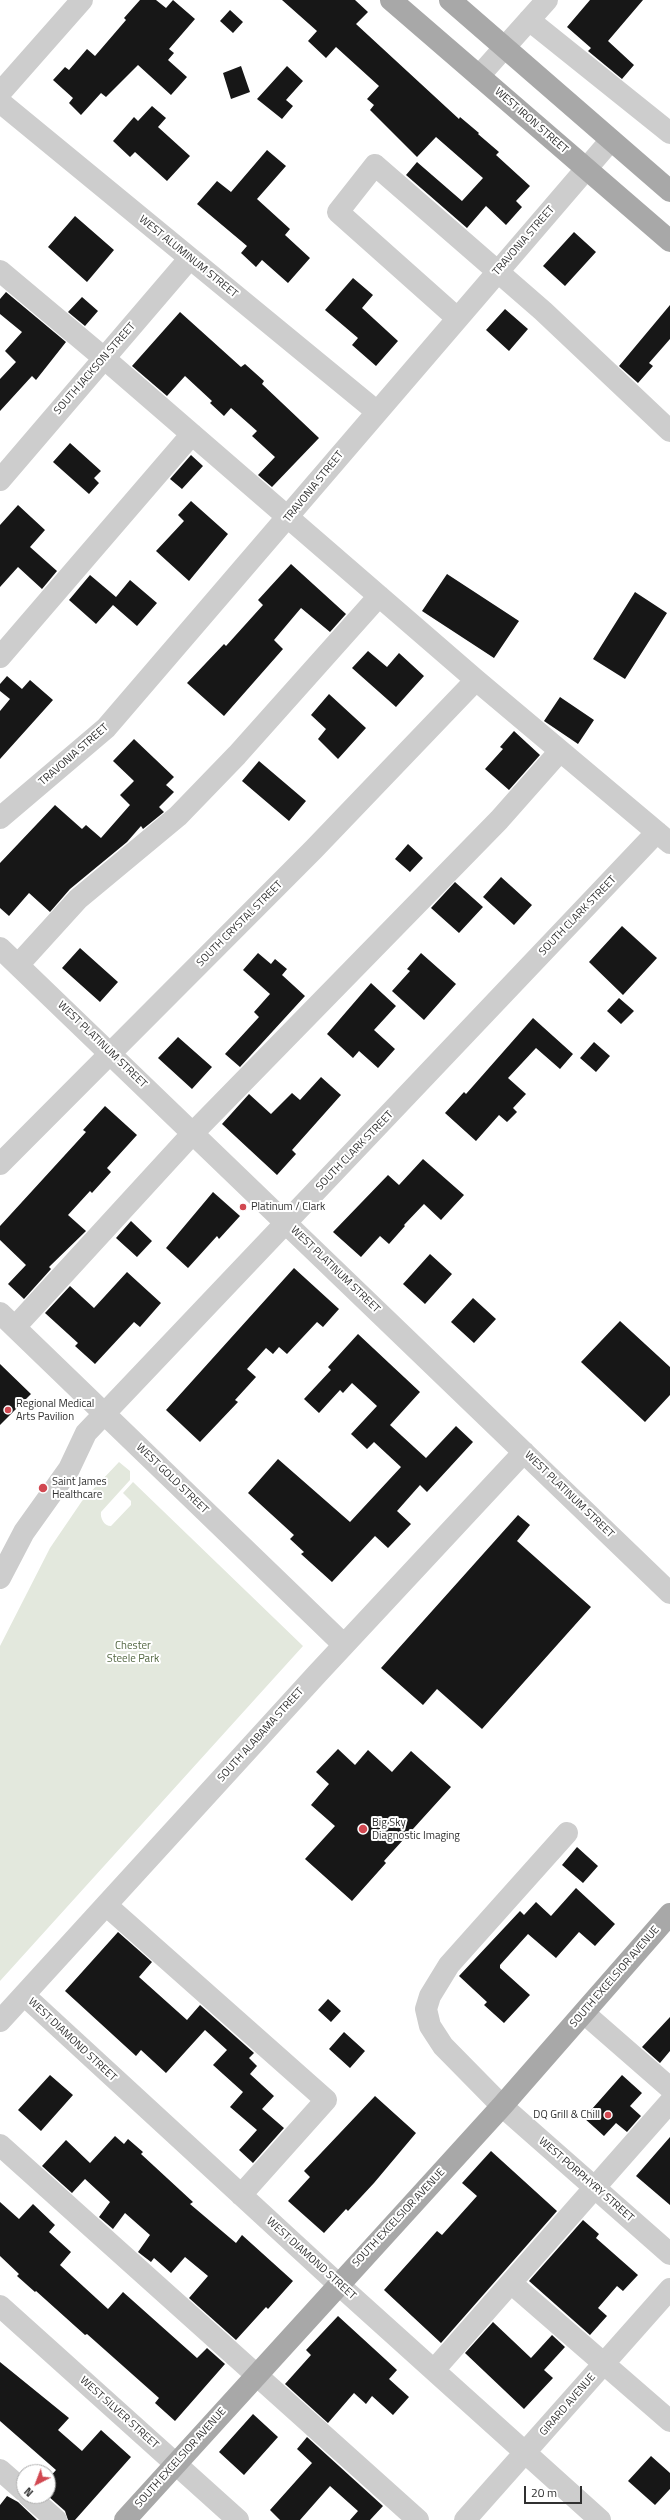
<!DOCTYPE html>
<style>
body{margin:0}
#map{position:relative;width:670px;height:2520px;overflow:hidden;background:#fff;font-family:"Titillium Web",sans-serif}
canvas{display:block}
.north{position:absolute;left:16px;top:2464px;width:40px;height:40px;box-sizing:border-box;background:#fff;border:1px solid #acacac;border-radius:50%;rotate:222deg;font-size:11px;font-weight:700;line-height:16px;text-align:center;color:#303030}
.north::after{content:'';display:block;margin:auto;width:14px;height:18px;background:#d14851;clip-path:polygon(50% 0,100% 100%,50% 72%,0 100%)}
.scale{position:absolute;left:524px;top:2486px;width:58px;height:18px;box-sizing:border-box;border:2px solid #303030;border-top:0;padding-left:5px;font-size:12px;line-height:14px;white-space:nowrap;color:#303030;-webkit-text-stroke:3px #fff;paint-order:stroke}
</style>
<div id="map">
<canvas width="670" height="2520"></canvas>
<div class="north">N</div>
<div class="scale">20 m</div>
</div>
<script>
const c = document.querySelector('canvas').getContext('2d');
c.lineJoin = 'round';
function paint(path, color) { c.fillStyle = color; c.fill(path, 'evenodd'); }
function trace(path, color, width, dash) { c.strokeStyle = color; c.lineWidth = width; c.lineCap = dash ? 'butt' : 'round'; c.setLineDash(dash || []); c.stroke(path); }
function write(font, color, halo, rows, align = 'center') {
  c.font = font + ' "Titillium Web",sans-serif'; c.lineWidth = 4; c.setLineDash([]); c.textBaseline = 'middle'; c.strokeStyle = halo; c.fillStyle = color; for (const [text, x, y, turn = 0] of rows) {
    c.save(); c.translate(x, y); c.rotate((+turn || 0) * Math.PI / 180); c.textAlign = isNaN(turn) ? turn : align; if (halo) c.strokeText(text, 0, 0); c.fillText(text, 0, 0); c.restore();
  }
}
paint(new Path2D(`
 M119,1462L130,1471V1480L101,1512C100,1518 104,1526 111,1526L131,1505V1501L123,1493L133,1482L303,1646L0,1981V1646L50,1548L82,1501Z`), '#e3e8dd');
paint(new Path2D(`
 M140,0H156L166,8L173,0L195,19L169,49L174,53L168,60L187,77L171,95L138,65L106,97L101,93L81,115L69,103L73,98L53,80L65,67L69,70L87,49L95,56L126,20L124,18Z
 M282,0H355L368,12L356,24L459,119L460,117L479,133L478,134L499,152L496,155L530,186L516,201L522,207L506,225L486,206L467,228L406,175L417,162L462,201L483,178L436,137L417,157L370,110L374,105L367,99L379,86L336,47L326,58L308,41L317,31Z
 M590,0H643L608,41L634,65L622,79L588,51L591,48L567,27Z
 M230,10L243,22L233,33L220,21Z
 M241,66L250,92L231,99L223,73Z
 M287,66L303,81L286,100L293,106L282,119L257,99Z
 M152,106L166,118L158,127L190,156L167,181L135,152L130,157L113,141L134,117L138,121Z
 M267,150L286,166L257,199L290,229L285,235L310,258L288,283L262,260L256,267L241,253L247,246L197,204L217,181L231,192Z
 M75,216L114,250L87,282L48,247Z
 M574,232L596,252L565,286L543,266Z
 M353,278L373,295L362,308L398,341L376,366L352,345L358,338L325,310Z
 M6,292L66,342L36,380L32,376L0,411V379L16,362L5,351L22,332L0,314V299Z
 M82,297L98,311L85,326L68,312Z
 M670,305V339L649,363L653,366L638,383L619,366Z
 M505,309L528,329L509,351L486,330Z
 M180,312L241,367L245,364L264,381L262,384L319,438L272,487L258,475L275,457L252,436L257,431L231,408L224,416L210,403L212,401L185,376L167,396L132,366Z
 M70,443L101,471L94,478L99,483L89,494L53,462Z
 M191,455L203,466L182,489L170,479Z
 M191,501L228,534L189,581L156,551L184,521L178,515Z
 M18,505L45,530L30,547L57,571L42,589L18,567L0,587V525Z
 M291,564L346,614L330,632L301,608L274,640L283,649L224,716L187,683L224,644L226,646L263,605L258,600Z
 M447,574L519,621L494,658L422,611Z
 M90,575L116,597L130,580L157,603L137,626L113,605L96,624L69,600Z
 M635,592L667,613L625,679L593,659Z
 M368,651L387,667L399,653L424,676L396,707L352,668Z
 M7,676L22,689L30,680L53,700L0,759V711L10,699L0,691V684Z
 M329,694L366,728L338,759L318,739L326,729L311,715Z
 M560,697L594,720L578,744L544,721Z
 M514,731L540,755L509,790L485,769L503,749L500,747Z
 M134,739L174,777L166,785L174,792L159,807L164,812L143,829L141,826L127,842L70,889L50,912L29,893L9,916L0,908V863L55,805L82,829L86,825L101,838L130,805L120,795L134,781L113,761Z
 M259,761L306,801L289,821L242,781Z
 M408,844L423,858L410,872L395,859Z
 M501,877L532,905L514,925L483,897Z
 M455,882L483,907L459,933L431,908Z
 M622,926L657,958L623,995L589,962Z
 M80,948L118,982L100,1002L62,968Z
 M258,953L271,964L275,959L287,969L282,975L305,996L240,1067L225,1054L259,1017L254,1012L270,994L243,970Z
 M421,953L456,984L424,1020L392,991L410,971L407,969Z
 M371,983L396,1006L374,1030L395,1049L378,1068L359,1051L353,1058L327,1034Z
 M619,998L634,1011L621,1024L607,1011Z
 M533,1018L573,1054L560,1069L536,1048L508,1078L526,1094L513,1108L517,1112L507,1122L499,1115L476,1141L445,1113L464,1092L466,1094Z
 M178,1037L212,1067L192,1089L158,1058Z
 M594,1042L610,1056L596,1072L580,1058Z
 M321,1077L341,1095L292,1150L296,1154L277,1175L222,1124L249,1094L271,1114L292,1093L300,1100Z
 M105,1106L137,1135L107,1168L111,1172L92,1193L90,1191L68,1215L86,1231L49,1267L51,1269L24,1299L8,1284L26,1265L0,1240V1226L86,1132L83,1130Z
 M423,1159L464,1195L441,1220L424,1204L404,1225L405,1226L389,1244L380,1236L361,1257L333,1232L388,1175L399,1185Z
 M213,1192L240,1216L219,1239L217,1236L188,1268L166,1248Z
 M131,1221L152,1241L137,1257L116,1238Z
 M430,1254L452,1274L425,1304L403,1284Z
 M294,1268L339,1309L323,1327L317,1322L287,1354L279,1347L273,1354L266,1348L247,1369L256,1377L235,1400L238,1402L200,1442L166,1410Z
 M127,1272L161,1303L140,1327L134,1322L95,1364L75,1346L78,1343L45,1313L70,1286L94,1308Z
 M473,1298L496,1319L474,1343L451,1322Z
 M620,1321L670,1367V1395L645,1422L581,1362Z
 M358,1334L420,1392L390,1425L426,1458L456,1426L473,1442L427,1492L420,1485L397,1511L411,1524L388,1548L375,1536L332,1582L301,1554L304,1552L290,1539L294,1535L248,1493L278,1459L350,1522L401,1467L374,1442L367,1449L351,1434L377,1406L352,1383L343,1393L340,1390L319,1413L304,1399L331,1370L328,1367Z
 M0,1364L31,1394L0,1425Z
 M518,1515L530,1525L517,1541L591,1607L482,1729L437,1689L423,1705L381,1668Z
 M338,1749L355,1765L368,1750L392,1772L411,1751L451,1787L384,1861L386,1863L352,1901L305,1859L335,1826L311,1805L329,1784L316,1772Z
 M577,1847L598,1866L583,1883L562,1865Z
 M576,1888L615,1924L595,1946L579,1932L556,1958L528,1934L500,1965V1968L530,1995L504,2023L484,2005L487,2002L459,1976L520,1911L524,1915L536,1902L551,1916Z
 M118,1932L152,1962L139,1977L187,2020L200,2005L254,2053L249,2058L257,2066L250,2074L274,2096L262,2109L284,2128L253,2163L239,2150L257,2130L230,2107L243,2092L213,2065L227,2050L205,2030L166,2073L141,2050L136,2056L65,1991Z
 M328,1999L341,2011L331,2022L318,2010Z
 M670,2017V2051L660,2063L642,2047Z
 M344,2032L365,2051L350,2068L329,2049Z
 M50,2075L73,2095L41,2131L18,2110Z
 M622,2075L642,2093L630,2106L641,2116L627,2132L616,2123L604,2136L584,2118Z
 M375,2096L416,2133L374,2183L348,2211L346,2209L324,2233L288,2201L310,2177L304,2171Z
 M115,2136L124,2144L128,2139L143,2152L141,2154L193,2202L190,2204L236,2243L242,2235L293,2281L268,2309L266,2307L236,2340L189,2298L208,2276L185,2257L171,2273L154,2258L151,2262L138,2252L150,2235L125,2213L113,2229L99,2217L110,2202L85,2179L72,2193L42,2166L66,2140L90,2163Z
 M670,2137V2205L636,2176Z
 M491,2151L557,2211L441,2343L384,2290L437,2231L442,2235L477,2196L462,2183Z
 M0,2202L19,2219L33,2204L55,2225L49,2232L71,2252L60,2265L108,2309L123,2292L197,2358L207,2348L225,2364L175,2421L155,2403L159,2398L87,2334L85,2335L36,2291L35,2292L17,2276L19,2274L0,2256Z
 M583,2220L599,2234L596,2238L638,2275L623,2291L617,2286L598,2308L607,2316L590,2335L529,2281Z
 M338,2316L397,2370L389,2379L409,2397L393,2415L372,2396L366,2404L354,2393L328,2423L285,2384L311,2355L306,2350Z
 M493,2322L531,2358L552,2335L565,2347L544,2370L553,2378L524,2409L465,2353Z
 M0,2362L69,2418L58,2430L82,2451L101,2430L131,2457L75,2520H68L65,2511L48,2496V2479L56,2470L0,2421Z
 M253,2414L278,2437L244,2475L219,2452Z
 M307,2437L383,2506L370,2520H350L358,2511L330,2486L300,2520H280L270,2510L312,2463L297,2449Z
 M651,2456L670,2473V2489L655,2505L628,2481Z
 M7,2496L18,2502L37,2520H0V2505Z`), '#171717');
trace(new Path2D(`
 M529,20L670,133
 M479,76L547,0
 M0,93L82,0
 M0,102L376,411
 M0,271L105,359L476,680L670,843
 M457,318L338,212L375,165L543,311L670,431
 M0,480L190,258
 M0,657L192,434
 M0,818L106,728L611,140
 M0,948L670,1593
 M18,965L78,899L178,816L237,755L379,596
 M0,1164L314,849L476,680
 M0,1313L344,1645
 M15,1327L193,1133L499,820L560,751
 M0,1578L24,1532L69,1469L86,1433L657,832
 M567,1833L449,1965L430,1996L426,2009L430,2026L443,2046L502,2106L670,2254
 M106,1905L326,2100L241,2195
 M24,1995L338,2284L600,2520
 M584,2013L670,2088
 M0,2021L317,1674L524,1452
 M0,2145L418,2520
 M511,2283L670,2421
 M0,2306L238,2520
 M434,2370L670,2102
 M0,2470L24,2491
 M29,2496L56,2520
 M465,2520L670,2289`), '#cdcdcd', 22);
trace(new Path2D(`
 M391,0L670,241
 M450,0L670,191
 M125,2520L502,2106L670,1914`), '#a8a8a8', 22);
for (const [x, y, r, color] of [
 [243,1207,4,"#d14851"],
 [8,1410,4,"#d14851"],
 [43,1488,5,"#d14851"],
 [363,1829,5,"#d14851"],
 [608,2115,4,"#d14851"]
]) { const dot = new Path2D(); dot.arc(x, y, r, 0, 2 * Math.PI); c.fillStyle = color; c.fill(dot); trace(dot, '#fff', 1.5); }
write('11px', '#303030', '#fff', [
 ["WEST IRON STREET",531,121,41],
 ["TRAVONIA STREET",524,241,-49],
 ["WEST ALUMINUM STREET",188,257,39],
 ["SOUTH JACKSON STREET",95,369,-49],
 ["TRAVONIA STREET",314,487,-51],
 ["TRAVONIA STREET",74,755,-41],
 ["SOUTH CLARK STREET",578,916,-46],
 ["SOUTH CRYSTAL STREET",240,924,-45],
 ["WEST PLATINUM STREET",102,1045,44],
 ["SOUTH CLARK STREET",355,1151,-46],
 ["WEST PLATINUM STREET",335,1270,44],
 ["WEST GOLD STREET",172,1479,44],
 ["WEST PLATINUM STREET",569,1495,44],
 ["SOUTH ALABAMA STREET",261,1735,-48],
 ["SOUTH EXCELSIOR AVENUE",615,1977,-49],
 ["WEST DIAMOND STREET",72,2040,43],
 ["WEST PORPHYRY STREET",586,2180,41],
 ["SOUTH EXCELSIOR AVENUE",399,2218,-47],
 ["WEST DIAMOND STREET",311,2259,42],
 ["GIRARD AVENUE",568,2405,-49],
 ["WEST SILVER STREET",119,2413,42],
 ["SOUTH EXCELSIOR AVENUE",181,2458,-48]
]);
write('11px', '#303030', '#fff', [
 ["Platinum / Clark",251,1207],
 ["Regional Medical",16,1404],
 ["Arts Pavilion",16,1417],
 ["Saint James",52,1482],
 ["Healthcare",52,1495],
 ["Big Sky",372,1823],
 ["Diagnostic Imaging",372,1836],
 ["DQ Grill & Chill",600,2115,"right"]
], 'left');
write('11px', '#536742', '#fff', [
 ["Chester",133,1646],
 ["Steele Park",133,1659]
]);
</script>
